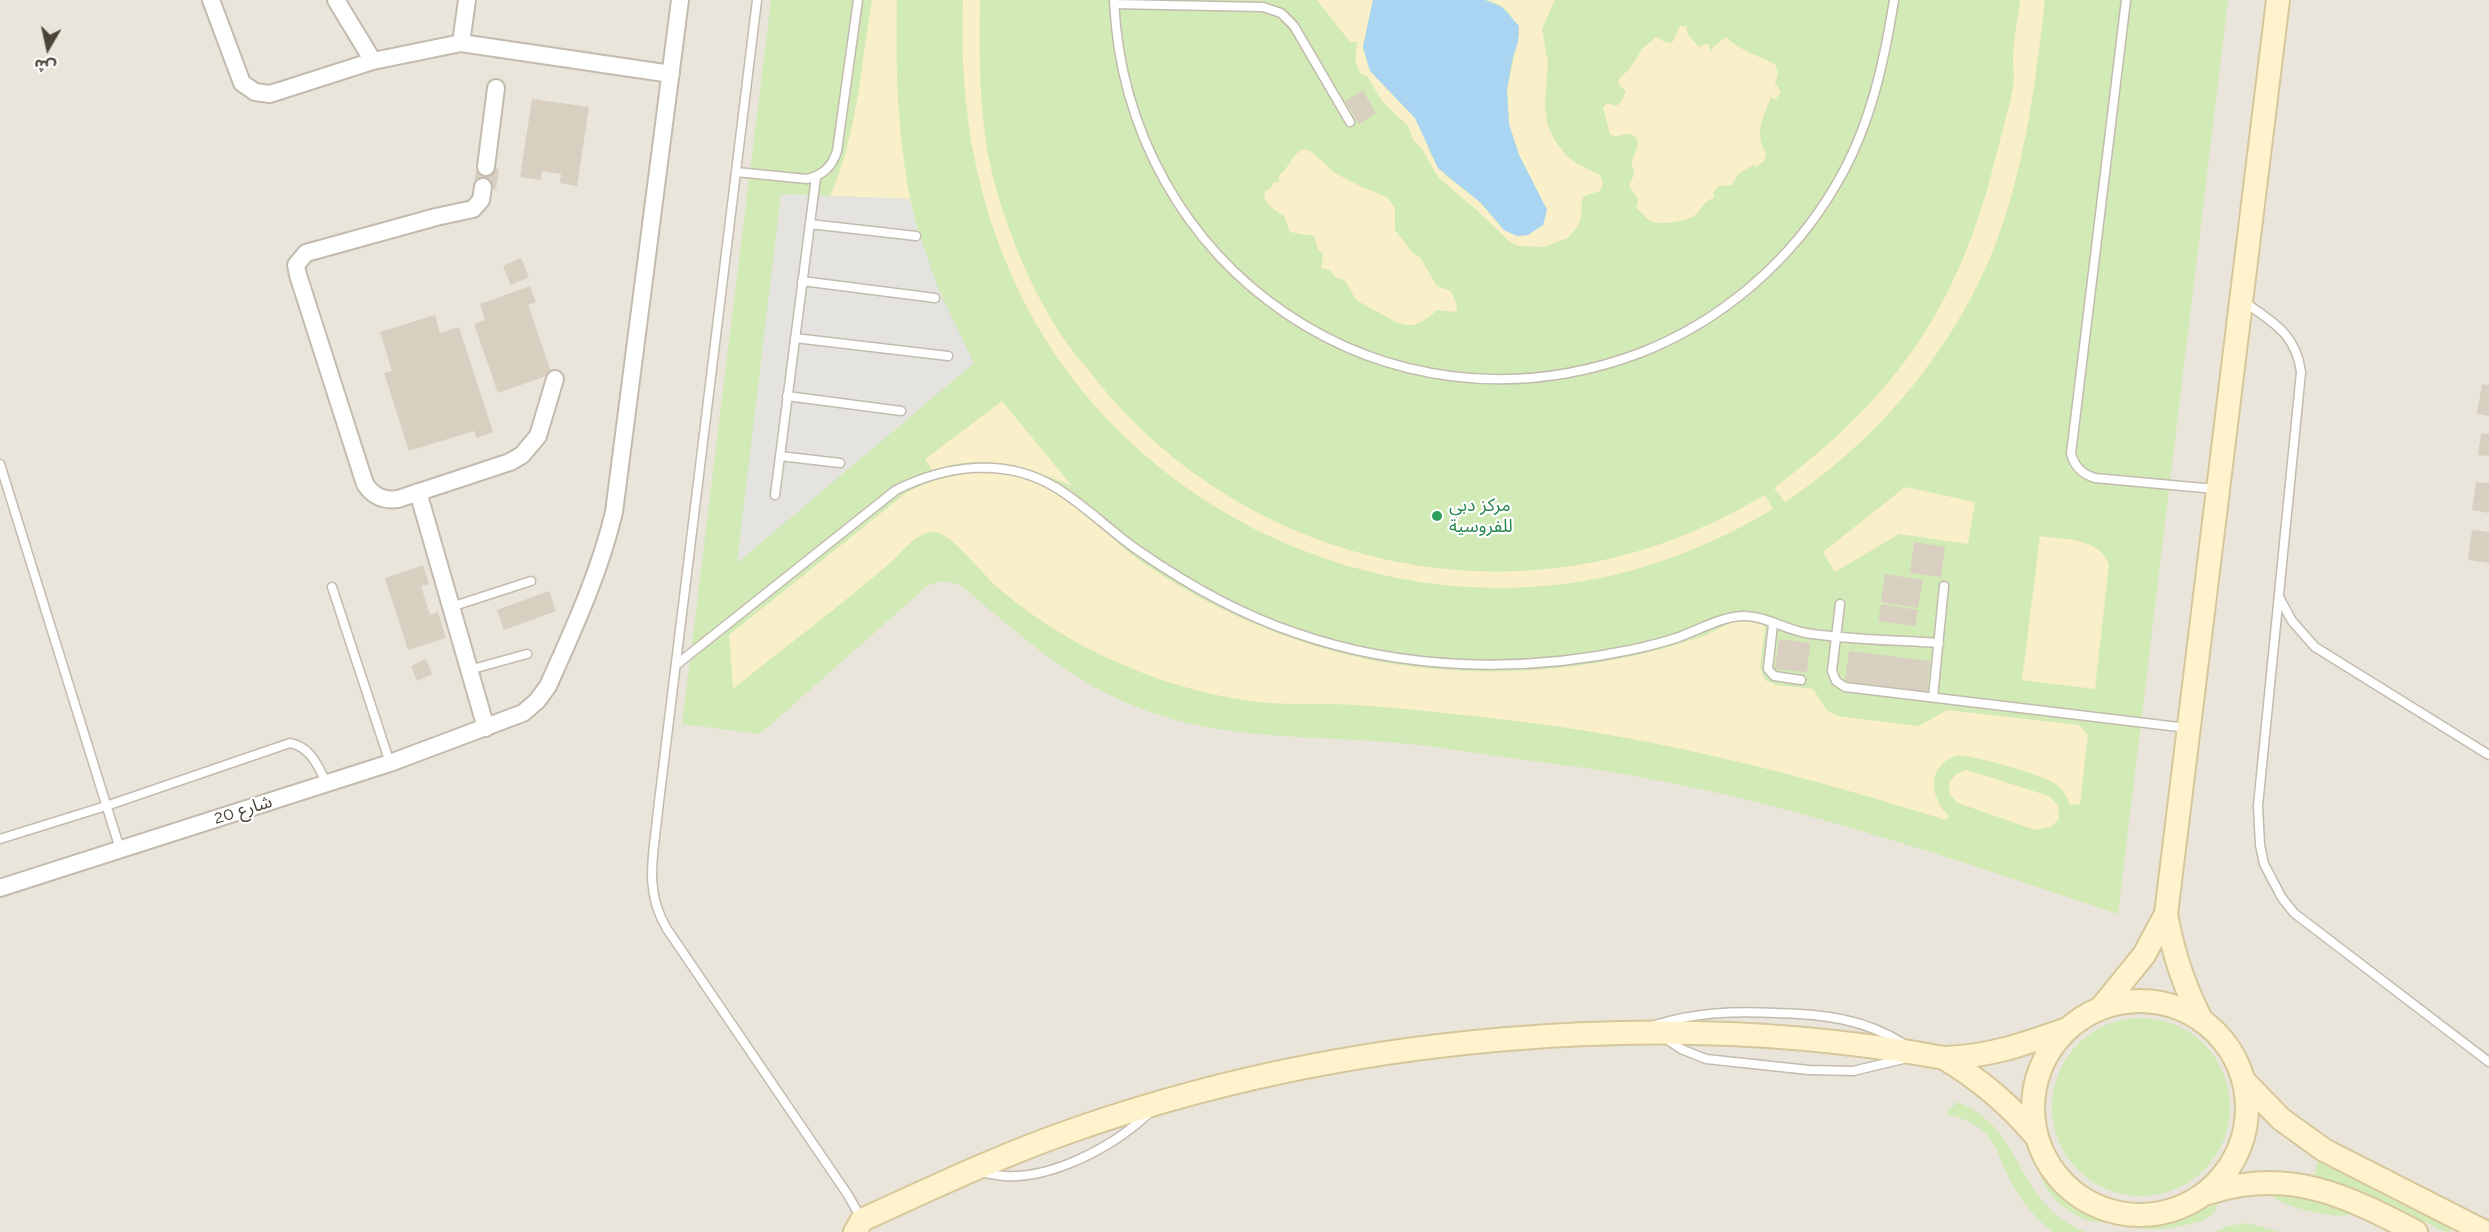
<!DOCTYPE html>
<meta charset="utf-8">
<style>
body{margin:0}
#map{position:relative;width:2489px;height:1232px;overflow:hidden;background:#f6f3ec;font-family:Raleway,"Noto Sans Arabic",sans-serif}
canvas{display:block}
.north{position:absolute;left:18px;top:18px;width:60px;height:60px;-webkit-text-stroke:4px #fff;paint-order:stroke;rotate:189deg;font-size:16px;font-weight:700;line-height:24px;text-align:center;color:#4b4439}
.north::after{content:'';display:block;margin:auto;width:21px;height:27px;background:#4b4439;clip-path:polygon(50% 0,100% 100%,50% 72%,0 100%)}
</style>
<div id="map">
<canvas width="2489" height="1232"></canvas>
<div class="north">ش</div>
</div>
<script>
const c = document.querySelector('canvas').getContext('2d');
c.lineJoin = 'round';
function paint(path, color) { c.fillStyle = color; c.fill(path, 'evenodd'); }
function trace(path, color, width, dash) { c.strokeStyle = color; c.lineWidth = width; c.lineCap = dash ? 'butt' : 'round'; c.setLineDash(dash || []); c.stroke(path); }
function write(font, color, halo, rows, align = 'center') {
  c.font = font + ' Raleway,"Noto Sans Arabic",sans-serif'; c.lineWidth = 4.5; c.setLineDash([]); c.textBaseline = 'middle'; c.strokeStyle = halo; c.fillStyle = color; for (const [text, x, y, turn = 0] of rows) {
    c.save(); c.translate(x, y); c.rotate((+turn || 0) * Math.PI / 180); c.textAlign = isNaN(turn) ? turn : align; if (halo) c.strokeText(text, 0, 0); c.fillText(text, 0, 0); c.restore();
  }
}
paint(new Path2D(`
 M0,0H2489V1232H0Z`), '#eae5da');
paint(new Path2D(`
 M771,0H2228L2118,914C1960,861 1805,807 1640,777C1600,769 1559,765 1519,759C1478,754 1438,746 1397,743C1298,734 1206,742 1114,697C1057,670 1009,625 960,585C947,580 938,580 926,587L760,734L682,724Z
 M2052 1107a89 89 0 1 1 178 0a89 89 0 1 1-178 0Z
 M1957,1102C2027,1129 2013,1204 2086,1232H2052C2038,1219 2024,1206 2015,1189C1993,1149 1997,1125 1945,1114Z
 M2318,1161L2452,1227L2449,1232H2446L2366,1193L2314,1175Z
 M2039,1170L2069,1201L2106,1222C2078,1225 2045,1198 2039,1170Z
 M2270,1194L2313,1200L2354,1214C2335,1220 2284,1208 2270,1194Z
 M2218,1202C2217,1207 2215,1211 2211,1215C2199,1226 2152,1232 2139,1228L2180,1221Z
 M2247,1223L2279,1232H2214L2228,1226Z`), '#d2eab5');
paint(new Path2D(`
 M872,0H894L897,2C895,69 898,134 910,199L830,196C857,137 861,64 872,0Z
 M963,0H980C979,64 979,127 996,189C1011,241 1037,302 1069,346C1074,354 1081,361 1087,368C1216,540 1444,613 1649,548C1690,535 1728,516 1765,495L1773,509C1723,539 1671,561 1614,575C1370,631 1105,500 1008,267C972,182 959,92 963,0Z
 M1317,0H1373L1363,47L1370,71L1415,118L1425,137L1430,154L1444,174L1481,203L1504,230L1517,236L1528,235L1547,210L1519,155L1509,124L1507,90L1519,32C1513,16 1504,3 1485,0H1555L1542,29L1548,63L1545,104L1547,123L1555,141L1567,156L1576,163L1600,175L1603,184L1600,191L1584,196L1582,200L1581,218L1578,226L1568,238L1544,247L1519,246L1510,242L1478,211L1438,177L1422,149L1413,140L1408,126L1382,101L1367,76L1361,74L1355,61L1357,42H1350Z
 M2020,0H2045C2035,87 2024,176 1990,258C1947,358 1875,442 1785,502L1774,488C1901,393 1961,302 1998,148C2003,127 2010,107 2013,86C2015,77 2013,68 2013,59C2013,39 2018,19 2020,0Z
 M1680,26L1689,27L1686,28L1689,36L1699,47L1705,44L1709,45L1711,53L1713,47L1726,37C1737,49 1760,57 1775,64L1778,74L1775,83L1781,92L1775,100L1771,97C1763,117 1754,134 1766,153L1764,161L1756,167L1753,165C1739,175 1741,168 1732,185L1718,186L1713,193L1715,197C1700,204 1704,208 1695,215C1688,221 1662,225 1653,222C1645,219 1643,213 1636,208L1638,200L1629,186C1630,182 1634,176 1634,173C1634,169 1631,167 1632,163C1633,155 1646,137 1629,134C1620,133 1618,139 1610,134L1603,108L1607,103L1616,106L1621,102L1626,91L1619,85L1618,80L1630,68L1643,48L1656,37L1665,42L1672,43Z
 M1305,149L1312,152L1335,173L1360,186L1387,197L1395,208V230L1413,253L1420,257L1437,286L1451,291L1457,305L1456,312L1437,310C1412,332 1405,328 1378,312C1371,308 1364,305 1357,300C1351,294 1350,286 1344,280L1336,278L1330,270L1321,268L1323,254L1318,249L1314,236L1290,232L1284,216C1275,210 1261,202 1265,191L1271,188L1273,183L1279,182V175C1290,168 1292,152 1305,149Z
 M1002,401L1072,486C1022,465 986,453 932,470L925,459Z
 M982,472C1001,473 1018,475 1035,482C1075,499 1111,542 1148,566C1232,623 1334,661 1435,669C1513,676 1594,668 1669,647C1681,643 1692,640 1704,636C1716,631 1732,619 1746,619C1753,618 1761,622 1765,628L1760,667L1765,680L1777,685L1813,689L1827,710L1837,716L1919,726L1947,710L2079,725L2088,735L2080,804L2070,805C2067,796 2062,788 2054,783C2042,775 1968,753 1956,756C1926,765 1930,799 1949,816L1946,820C1807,777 1669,740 1523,722C1468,715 1412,709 1357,705C1328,703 1298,705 1270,703C1236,700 1203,693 1171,683C1107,662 1048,631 997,587C982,574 950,530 932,532C914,534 902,553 889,564C839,607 785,647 733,689L729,635L906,493C930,480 955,474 982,472Z
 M1905,487L1975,502L1968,544L1899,534L1835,572L1823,552Z
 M2040,536C2065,540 2098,537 2109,564L2095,689L2022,680Z
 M1967,770L2049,796L2058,805L2059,819L2051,827L2035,830L1958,803L1950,795L1949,783L1956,774Z`), '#f9efc9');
paint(new Path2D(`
 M781,194L910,199L917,227L938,288L974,363L737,563Z`), '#e5e3e0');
paint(new Path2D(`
 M1373,0H1485L1502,7L1519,26L1518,42L1512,60L1507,90L1509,124L1519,155L1547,210L1543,225L1528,235L1517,236L1504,230L1481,203L1438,168L1415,118L1370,71L1363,47Z`), '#a9d4f2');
paint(new Path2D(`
 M1363,91L1376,113L1359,124L1345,101Z
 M532,99L589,107L577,186L560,183L561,174L542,171L541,180L520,177Z
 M477,166L499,169L496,189L474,185Z
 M521,258L529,277L511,285L503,266Z
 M530,286L536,302L528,305L552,374L498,393L474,324L485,320L480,304Z
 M435,315L440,333L459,327L493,432L477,438L474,431L409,451L384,373L392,371L380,332Z
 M2482,384L2489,385V416L2477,414Z
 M2481,433L2489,434V456L2478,455Z
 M2476,482L2489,483V513L2472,510Z
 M2472,530L2489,532V563L2468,560Z
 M1914,542L1945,547L1941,577L1910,573Z
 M423,565L429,584L421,586L430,615L438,612L446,638L408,650L385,578Z
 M1885,574L1923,580L1918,608L1881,602Z
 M549,591L556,611L504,630L497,610Z
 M1881,604L1918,610L1915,626L1878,621Z
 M1779,639L1810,643L1807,672L1775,669Z
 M1849,651L1930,661L1927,692L1845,681Z
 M426,659L432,674L417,681L411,666Z`), '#d8cfc1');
const lane = new Path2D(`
 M757,0L658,810C654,854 643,889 667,929L848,1195L862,1220
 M1114,0C1126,269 1385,449 1640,353C1722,321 1793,260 1837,183C1870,127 1884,63 1894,0
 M2126,0L2071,454C2075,467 2082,474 2095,478L2215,489
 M1114,4L1263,7L1281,13L1294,26L1350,122
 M736,172L807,179C823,175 832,167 837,151L858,0
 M810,224L916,236
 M802,281L935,298
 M2244,302C2273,322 2296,334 2301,372L2258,806L2260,845L2264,864L2282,898L2294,913L2489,1062
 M795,338L948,356
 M787,396L901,411
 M780,456L840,463
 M0,464L120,849
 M775,495L816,177
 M332,587L390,763
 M2279,597L2292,621L2315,647L2489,755
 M1840,604L1832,671L1836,681L1845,687L2187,728
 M451,607L531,581
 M1773,624L1768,669L1774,676L1801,680
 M676,665L896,490C946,465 1005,457 1055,487C1085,505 1110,531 1139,551C1188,585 1239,614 1296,633C1402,670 1521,673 1630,650C1648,646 1667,642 1684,635C1702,628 1722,617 1742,616C1763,615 1784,629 1806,633C1849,640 1895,640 1939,643
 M469,670L527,654
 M1933,697L1944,586
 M0,839L106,806L290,743C311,747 318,766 327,784
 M1655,1025C1696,1012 1734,1011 1777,1013C1823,1014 1865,1019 1904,1044
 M1665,1038L1681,1049L1706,1059L1809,1070L1853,1071L1903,1059
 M983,1172C1036,1189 1109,1150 1148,1114`);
const street = new Path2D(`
 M211,0L242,83L255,92L270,94L373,61L461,43L671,74
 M336,0L373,61
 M461,43L467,0
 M486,167L496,88
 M483,187L481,200L473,209L436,217L306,253L296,265L298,275L365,484C373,496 383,501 398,499L510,462L522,455L538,436L555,379
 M418,492L486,728
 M0,888L390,763L523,713L537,701L548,686C573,630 600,572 614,512L680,0`);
const secondary = new Path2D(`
 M2033 1108a107 107 0 1 1 214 0a107 107 0 1 1-214 0Z
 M2101,1008L2144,955L2166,914
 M2202,1021C2184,987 2173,953 2166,914L2278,0
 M1944,1058C1979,1079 2009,1104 2035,1135
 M2244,1081L2281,1119L2324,1150L2485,1232
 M2208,1193C2288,1167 2345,1195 2416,1232
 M855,1232L862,1220C930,1189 997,1157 1068,1132C1338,1036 1661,1006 1944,1058C1988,1057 2025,1044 2067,1029`);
trace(lane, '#c2bbae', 11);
trace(street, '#c2bbae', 20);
trace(secondary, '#d6c79b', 26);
trace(lane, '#fff', 8);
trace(street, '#fff', 16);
trace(secondary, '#fff3cd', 22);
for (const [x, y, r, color] of [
 [1437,516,6,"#2e9e5b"]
]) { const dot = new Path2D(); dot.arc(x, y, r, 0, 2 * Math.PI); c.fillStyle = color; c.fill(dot); trace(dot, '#fff', 2); }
write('18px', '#27864d', '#fff', [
 ["مركز دبي",1449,506],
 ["للفروسية",1449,527]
], 'left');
write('18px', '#4b4439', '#fff', [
 ["شارع 20",243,810,-17]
]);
</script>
